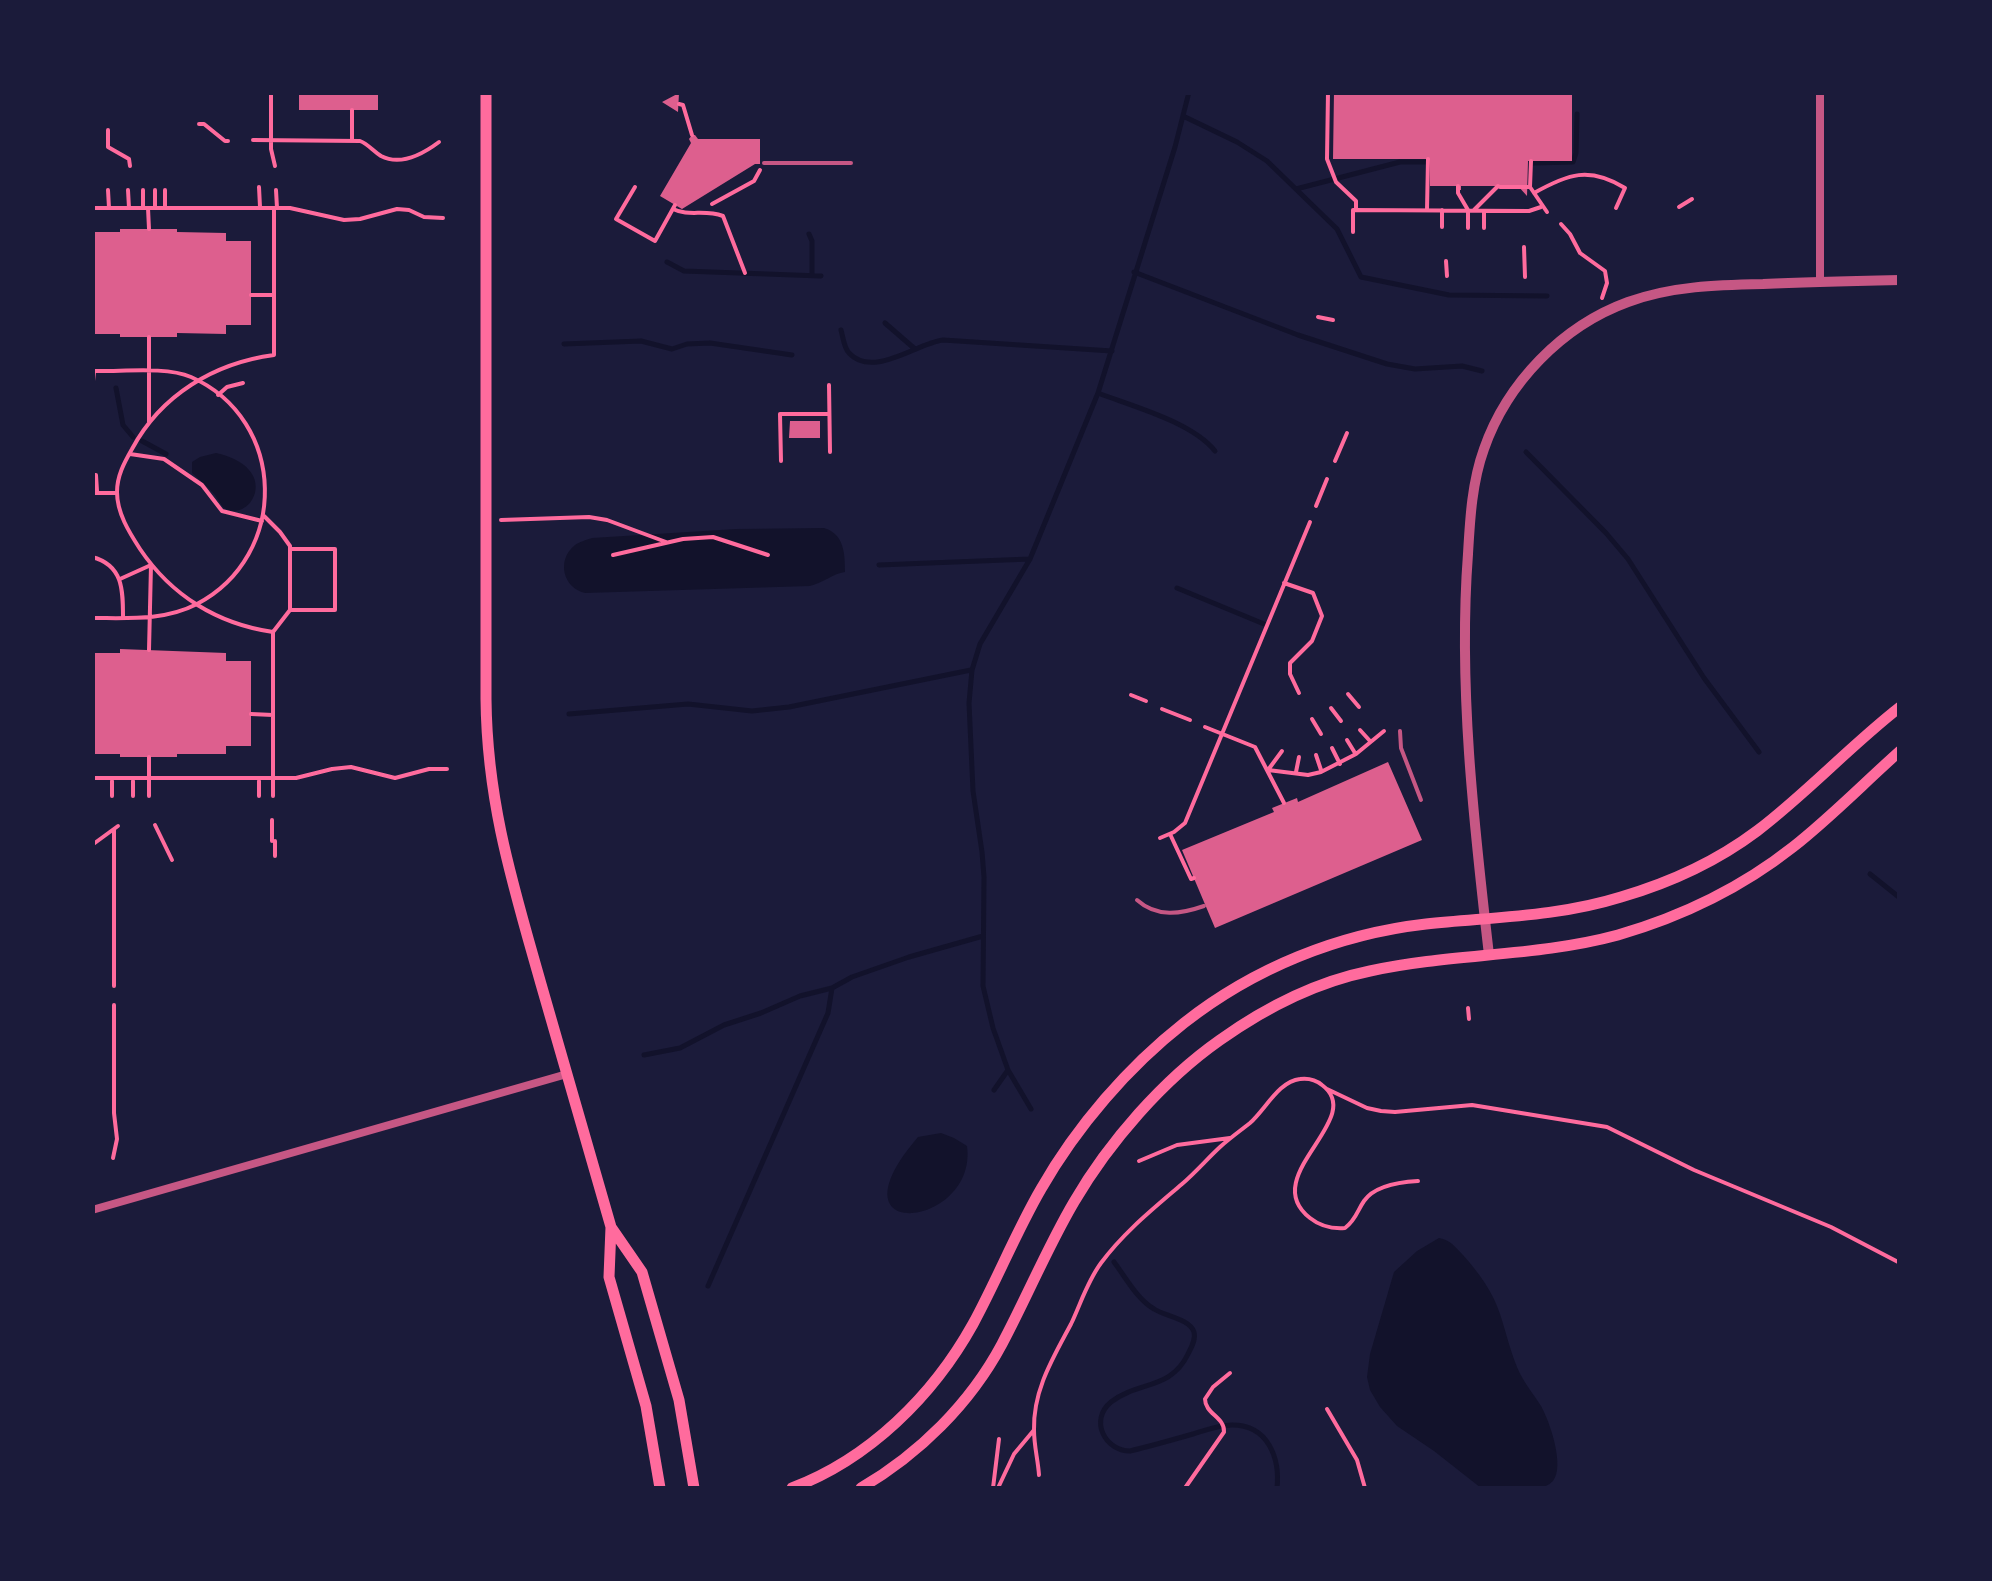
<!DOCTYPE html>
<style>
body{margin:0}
#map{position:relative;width:1992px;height:1581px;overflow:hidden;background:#1b1b3a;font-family:Barlow,sans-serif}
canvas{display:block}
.frame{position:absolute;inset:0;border:95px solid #1b1b3a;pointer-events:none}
</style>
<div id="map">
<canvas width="1992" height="1581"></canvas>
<div class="frame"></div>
</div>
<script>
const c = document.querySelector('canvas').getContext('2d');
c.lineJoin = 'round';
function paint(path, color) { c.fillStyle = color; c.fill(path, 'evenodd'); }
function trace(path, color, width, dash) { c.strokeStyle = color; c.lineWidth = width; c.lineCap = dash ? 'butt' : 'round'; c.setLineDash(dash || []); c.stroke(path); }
paint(new Path2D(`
 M216,453C283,468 251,524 224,508C221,505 217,498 215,495C208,487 200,480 192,473V462L200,457Z
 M824,528C844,534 845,553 845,572C832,574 823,583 810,586L585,593C563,588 556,560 575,545C579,542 586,540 592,538L736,529Z
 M941,1133L954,1138L967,1146C978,1228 824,1246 918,1137Z
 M1439,1238C1451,1240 1455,1247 1463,1255C1479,1273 1493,1292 1500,1314C1506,1332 1510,1350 1517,1367C1523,1382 1533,1393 1541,1406C1550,1422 1565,1466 1553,1481C1549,1485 1544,1487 1539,1488H1481L1434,1451L1397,1426L1380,1407L1370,1390L1367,1377L1370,1354L1394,1272L1417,1251Z`), '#12122b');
trace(new Path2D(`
 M1183,116L1237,142L1267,161L1337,229L1361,277L1449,295L1547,296
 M1533,163L1573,162L1576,153L1577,114
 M1296,189L1400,162H1425
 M809,234L812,241V275
 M667,262L684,271L821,276
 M1134,272L1298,335L1387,364L1415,369L1462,366L1482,371
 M885,323L915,349
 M841,330C843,337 844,348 849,353C873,379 917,343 943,340L1112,351
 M564,344L641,341L672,349L687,344L710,343L792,355
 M116,388L123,425L133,437
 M1098,393C1132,406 1192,422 1215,451
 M142,441L166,454
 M1526,452L1606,533L1628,559L1704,678L1759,752
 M879,565L1030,559
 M1177,588L1264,624
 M569,714L688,704L752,711L789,707L971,670
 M1870,874L1900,898
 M644,1055L680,1048L724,1025L761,1013L800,996L832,988L852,977L909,957L983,936
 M994,1090L1008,1070
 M1031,1109L1008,1070L993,1028L983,986L984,877L982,852L973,791L969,703L972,670L980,644L1030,559L1098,393L1175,147L1189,92
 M1114,1262C1126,1278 1137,1299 1154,1309C1165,1316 1190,1319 1194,1332C1196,1340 1191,1348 1188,1354C1171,1390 1138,1381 1111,1402C1089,1420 1105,1451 1130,1451C1151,1446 1172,1440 1193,1434C1206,1430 1219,1425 1232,1425C1269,1425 1280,1459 1277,1488
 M708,1286L828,1013L832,988`), '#12122b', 5);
paint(new Path2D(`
 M299,92H378V110H299Z
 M1334,92H1572V161H1528L1527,196L1518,186H1461V190H1456V186H1430V159H1333Z
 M679,93L678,112L662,102Z
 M692,135H695L698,139H760V164H755L682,209L660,196L691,143L689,139Z
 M120,229H177V232L226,233V241H251V325H226V334L177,333V337H120V334H92V232H120Z
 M790,421H820V438H789Z
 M120,649L226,653V661H251V746H226V754H177V757H120V754H92V653H120Z
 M1388,762L1422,840L1215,928L1182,850L1274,812L1272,808L1297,798L1298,802Z`), '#dd5f8e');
trace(new Path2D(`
 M271,92V149L275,166
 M1328,92L1327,159L1336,182L1356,201V210
 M679,104L683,105L692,135
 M352,110V140
 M199,124H204L225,141H228
 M108,130V147L129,159L130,166
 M253,140L360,141C368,144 373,151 381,156C400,166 423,154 439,142
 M1531,161L1530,187L1547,212
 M1458,186V193L1468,210V228
 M259,187L260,207
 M635,187L616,219L655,241L675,205
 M1500,187H1530
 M108,190L109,208
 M128,190L129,208
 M143,190V208
 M155,190V206
 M165,190V208
 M276,190L277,208
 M1534,193C1568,174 1589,166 1625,188L1616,208
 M712,204L754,181L760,170
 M1679,207L1692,199
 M92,208H290L344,220L360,219L397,209L409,210L424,217L443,218
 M148,208L149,229
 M673,209C689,217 704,209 723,216L745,273
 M1427,210L1428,159
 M1442,210V227
 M1474,210L1498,186
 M1484,213V228
 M1561,224L1570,234L1580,253L1605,271L1607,283L1602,298
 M1353,232V210L1529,211L1541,207
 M1524,247L1525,277
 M1446,261L1447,276
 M251,295H273
 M1318,317L1333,320
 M149,337V422
 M92,371C121,372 165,366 191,377C288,420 289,556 197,604C164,621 128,618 92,618
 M829,385L830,452
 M92,390L94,372
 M218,395L227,387L243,383
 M130,454L164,459L202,485L222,511L262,521
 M781,461L780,414H829
 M1335,461L1347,433
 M92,475H96L97,491
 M92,493H117
 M1316,506L1327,479
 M264,516L280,532L290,546V610H335V549H291
 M501,520L589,517L607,520L666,542
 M613,555L683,539L713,537L768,555
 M92,557C123,565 123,590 123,617
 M120,579L151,565L149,650
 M1284,583L1313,593L1322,616L1312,641L1290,663V674L1299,693
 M273,632L290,610
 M1348,694L1359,707
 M1131,695L1146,701
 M1331,708L1341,721
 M1162,709L1190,720
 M251,714L273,715
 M1312,719L1321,734
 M1205,727L1255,747L1284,803
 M1360,730L1370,741
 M1347,740L1355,753
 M1332,748L1340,764
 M1282,751L1268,770L1308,775L1321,772L1356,754L1384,731
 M1316,755L1321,770
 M1296,772L1299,757
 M92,778H296L332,769L351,767L395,778L429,769H447
 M112,781V796
 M133,781V796
 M259,781V796
 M149,796V757
 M273,796V632C217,624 171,595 140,549C129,532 117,513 117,492C117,476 124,463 132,449C161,395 214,363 274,355V208
 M155,825L172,860
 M114,829V986
 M1170,834L1191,879L1194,878
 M1160,838L1174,832L1185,823L1310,522
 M272,841V820
 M275,841V856
 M92,845L118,826
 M1468,1008L1469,1019
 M1327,1089L1367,1108L1381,1111L1395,1112L1472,1105L1607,1127L1694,1170L1831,1227L1900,1263
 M113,1158L117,1139L114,1113V1005
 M1139,1161L1177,1145L1230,1138
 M1327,1409L1357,1460L1365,1488
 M1039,1475C1038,1460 1034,1446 1034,1430C1033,1390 1053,1358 1071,1324C1081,1303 1087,1282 1101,1263C1124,1232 1153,1209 1182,1184C1196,1172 1207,1159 1220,1147C1230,1138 1240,1131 1250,1123C1265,1110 1279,1081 1300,1079C1308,1078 1316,1080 1322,1085C1368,1119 1256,1176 1310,1218C1320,1226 1332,1229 1345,1228C1356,1220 1357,1211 1364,1201C1375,1185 1400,1182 1418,1181
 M993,1488L999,1439
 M998,1488L1014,1454L1034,1430
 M1185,1488L1224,1432C1225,1417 1205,1414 1205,1399L1213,1387L1230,1373`), '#ff6b9d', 4);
trace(new Path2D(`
 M764,163H851
 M1400,731L1401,748L1421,800
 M1137,900C1157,918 1181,914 1204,906`), '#c65784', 4);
trace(new Path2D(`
 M1820,282V92
 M92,1210L567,1074`), '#c65784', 8);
trace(new Path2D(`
 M1489,955C1474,825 1458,684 1468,554C1470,519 1472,482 1484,449C1507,383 1562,326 1628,302C1672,286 1717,285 1763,284C1808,282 1854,281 1900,280`), '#c65784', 10);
trace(new Path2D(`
 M486,92V699C487,803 513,885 541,984C564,1065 588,1146 611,1227L642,1272L679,1400L694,1488
 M611,1227L609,1277L646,1406L660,1488
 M792,1488C869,1459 933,1396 973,1324C997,1280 1016,1232 1041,1189C1077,1126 1128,1067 1184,1023C1254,968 1338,934 1426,924C1492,917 1557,917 1621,897C1669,883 1717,861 1757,831C1807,793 1850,746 1900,707
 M861,1488C919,1454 970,1404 1002,1344C1027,1297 1047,1248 1074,1202C1109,1142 1163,1080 1220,1040C1265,1008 1316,982 1370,971C1452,953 1537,957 1618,935C1680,917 1741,888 1793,847C1830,818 1864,783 1900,751`), '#ff6b9d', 11);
</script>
